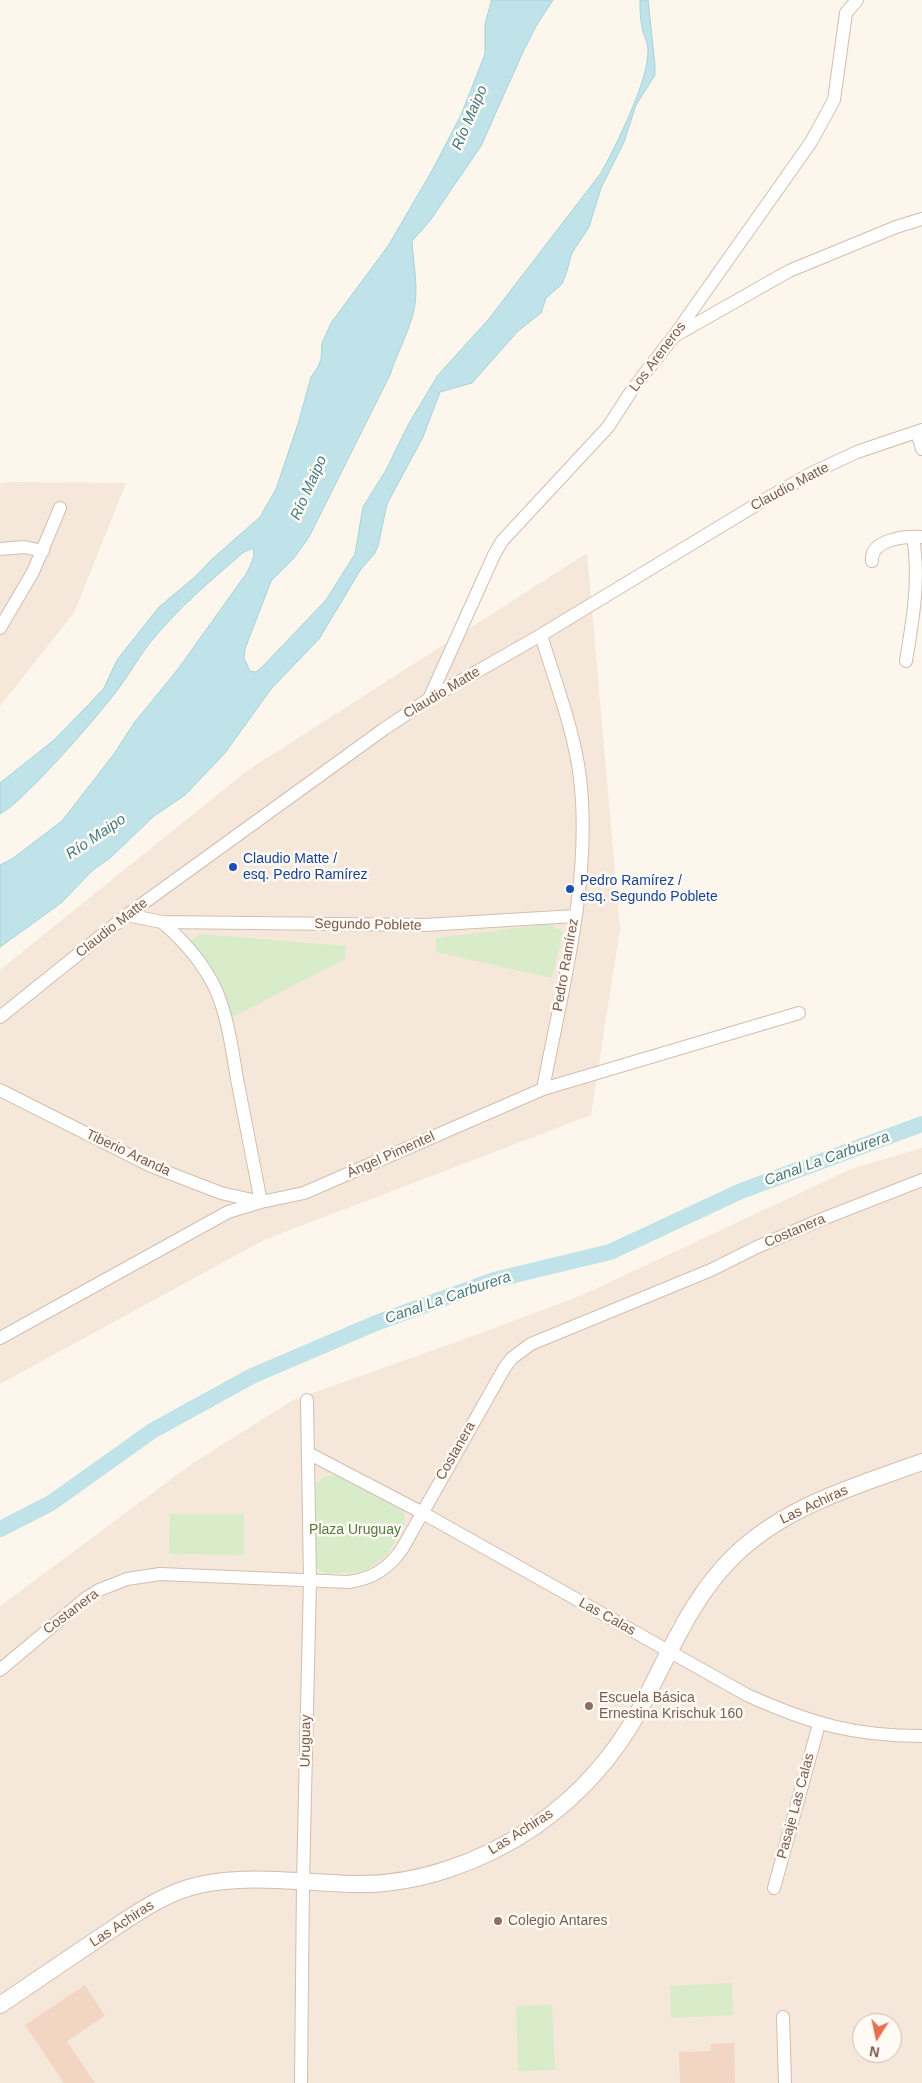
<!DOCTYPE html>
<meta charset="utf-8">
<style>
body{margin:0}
#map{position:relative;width:922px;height:2083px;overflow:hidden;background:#fdf6ec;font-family:Arial,sans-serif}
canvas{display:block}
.north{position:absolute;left:852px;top:2013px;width:50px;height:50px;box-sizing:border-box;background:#fffaf3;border:1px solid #cabbb1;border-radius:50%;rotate:190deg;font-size:14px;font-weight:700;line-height:20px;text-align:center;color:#7a5c4d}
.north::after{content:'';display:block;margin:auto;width:18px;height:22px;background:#e76f51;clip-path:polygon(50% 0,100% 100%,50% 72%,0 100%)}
</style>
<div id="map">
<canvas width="922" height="2083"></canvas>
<div class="north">N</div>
</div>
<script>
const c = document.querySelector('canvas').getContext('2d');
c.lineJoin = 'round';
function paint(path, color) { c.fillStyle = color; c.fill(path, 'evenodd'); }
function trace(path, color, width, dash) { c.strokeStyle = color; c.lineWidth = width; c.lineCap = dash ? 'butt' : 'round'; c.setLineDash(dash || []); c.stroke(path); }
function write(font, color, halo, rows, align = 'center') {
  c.font = font + ' Arial,sans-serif'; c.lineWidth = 5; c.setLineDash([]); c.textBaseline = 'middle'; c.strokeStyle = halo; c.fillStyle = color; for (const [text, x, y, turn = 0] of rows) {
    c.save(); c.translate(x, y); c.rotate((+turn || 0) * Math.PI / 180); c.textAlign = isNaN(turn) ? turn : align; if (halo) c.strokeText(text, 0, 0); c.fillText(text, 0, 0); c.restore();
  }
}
paint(new Path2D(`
 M13,482L126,483L74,613L0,706V483Z
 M587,553L620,929L591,1115L264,1240L0,1384V970L248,770Z
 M922,1148V2083H0V1606L193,1463L293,1400L487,1331L587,1293L851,1169ZM862,2023H892V2053H862Z`), '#f5e8da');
paint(new Path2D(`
 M549,924L563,932L552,978L436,952V938Z
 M200,934L346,946L345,959L231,1018L224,994L191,941Z
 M326,1476H337L404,1511L405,1524L387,1555L365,1571L325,1574L316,1567V1483Z
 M170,1514H244V1555L169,1554Z
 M732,1983L733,2015L671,2018L670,1986Z
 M552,2005L555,2070L518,2071L516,2006Z`), '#d8ecc9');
const water = new Path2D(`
 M492,0H553L536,26L523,52L481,146L429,222L412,241C413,263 418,283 415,304C412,327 397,352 390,375L309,537L294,558L271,581L245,649L244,658L250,671L256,672L263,666L326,600L355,554L363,507L386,470L408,425L438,375L488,320L601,173C616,145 649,80 648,50C648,42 643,35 642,27C640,18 640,9 640,0H648L655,65V75L636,105L624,142L601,188L589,227L572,253L566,274L562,284L546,298L541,313L518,331L472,383L440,392L423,437L387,504L378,546L375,553L361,569L319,639L271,689L225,753L185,795L154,816L110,858L93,870L61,903L0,947V865L12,859L62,821L114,754L134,723L178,669L246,574C250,566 256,556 253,548L244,552C210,581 177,609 149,644C136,661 126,680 112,697C89,726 63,755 37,782C25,793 14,806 0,814V783L54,740L91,702L104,688L117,660L159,607L196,576L211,560L260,517L276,489L298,424L311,377L318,367L321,359L322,343L331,323L388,246L433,169L461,115L485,54V24Z`);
paint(water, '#bfe3e8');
trace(water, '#a5d3da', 1);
trace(new Path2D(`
 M0,1529L51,1503L152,1431L252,1376L376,1323L494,1280L610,1252L741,1191L922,1124`), '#bfe3e8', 16);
paint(new Path2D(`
 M85,1985L105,2016L67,2041L95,2083H64L25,2025Z
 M734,2043L735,2083H680L679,2052L711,2051V2044Z`), '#f3d5c3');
const minor = new Path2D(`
 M678,334L789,271L896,227L922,219
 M917,432L922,449
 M0,549L24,547L43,551
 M872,561C870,540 904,536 920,537
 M0,628L33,572L60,508
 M541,635C555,682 574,729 580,778C592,880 562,989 543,1089
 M906,661C913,619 920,579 913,537
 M429,699L494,555L502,541L608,427L632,390L674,336L811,142L834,100L846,13L857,0
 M127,915L162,922L425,925L575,916
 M162,922C184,941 204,964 216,990C228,1018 232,1049 237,1079C245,1120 253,1161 261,1202
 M0,1017L127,915L384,729L429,699L541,635L764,500L812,473L857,452L922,430
 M0,1090L151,1166L221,1193L261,1202
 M0,1338L228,1212L261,1202L304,1193L543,1089L799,1013
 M308,1453L421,1512L747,1695C809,1723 853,1736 922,1736
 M0,1670L86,1598L99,1590L127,1579L160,1574L348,1582C372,1579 388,1569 402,1549L505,1367L512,1358L531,1344L711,1270L757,1247L825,1218L922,1180
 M774,1888L819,1724
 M783,2017L785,2083
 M301,2083L303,1881L310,1580L307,1400`);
const tertiary = new Path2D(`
 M0,2005C33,1983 66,1960 99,1938C130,1918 162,1893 199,1885C249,1874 302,1883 353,1884C416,1886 482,1862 534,1827C579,1796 614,1757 640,1709C668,1657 691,1597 735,1555C787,1505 856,1486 922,1462`);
trace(minor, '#d1beb0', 14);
trace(tertiary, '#d1beb0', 18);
trace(minor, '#fff', 12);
trace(tertiary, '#fff', 16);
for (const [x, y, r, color] of [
 [233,867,5,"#1a4fb4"],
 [570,889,5,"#1a4fb4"],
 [589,1706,5,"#8d6e63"],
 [498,1921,5,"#8d6e63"]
]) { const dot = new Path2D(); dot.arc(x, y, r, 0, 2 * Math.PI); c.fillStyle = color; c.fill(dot); trace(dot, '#fffaf3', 2); }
write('14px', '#7a5c4d', '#fffaf3', [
 ["Los Areneros",658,357,-53],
 ["Claudio Matte",790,487,-28],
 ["Claudio Matte",442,693,-31],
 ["Segundo Poblete",368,925,1],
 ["Claudio Matte",112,928,-38],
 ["Pedro Ramírez",566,965,-80],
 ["Tiberio Aranda",128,1153,25],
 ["Ángel Pimentel",391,1155,-24],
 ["Costanera",795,1231,-23],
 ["Costanera",456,1451,-60],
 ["Las Achiras",814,1505,-25],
 ["Costanera",71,1612,-37],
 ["Las Calas",607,1617,29],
 ["Uruguay",306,1741,-89],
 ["Pasaje Las Calas",796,1806,-75],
 ["Las Achiras",521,1832,-32],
 ["Las Achiras",122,1924,-33]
]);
write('14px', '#164399', '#fffaf3', [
 ["Claudio Matte /",243,859],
 ["esq. Pedro Ramírez",243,875],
 ["Pedro Ramírez /",580,881],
 ["esq. Segundo Poblete",580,897]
], 'left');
write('14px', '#537a41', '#fffaf3', [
 ["Plaza Uruguay",355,1530]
]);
write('14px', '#785e54', '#fffaf3', [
 ["Escuela Básica",599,1698],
 ["Ernestina Krischuk 160",599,1714],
 ["Colegio Antares",508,1921]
], 'left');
write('italic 15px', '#437c86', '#fffaf3', [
 ["Río Maipo",470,118,-67],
 ["Río Maipo",309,488,-66],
 ["Río Maipo",96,837,-34],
 ["Canal La Carburera",827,1159,-20],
 ["Canal La Carburera",448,1298,-19]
]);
</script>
